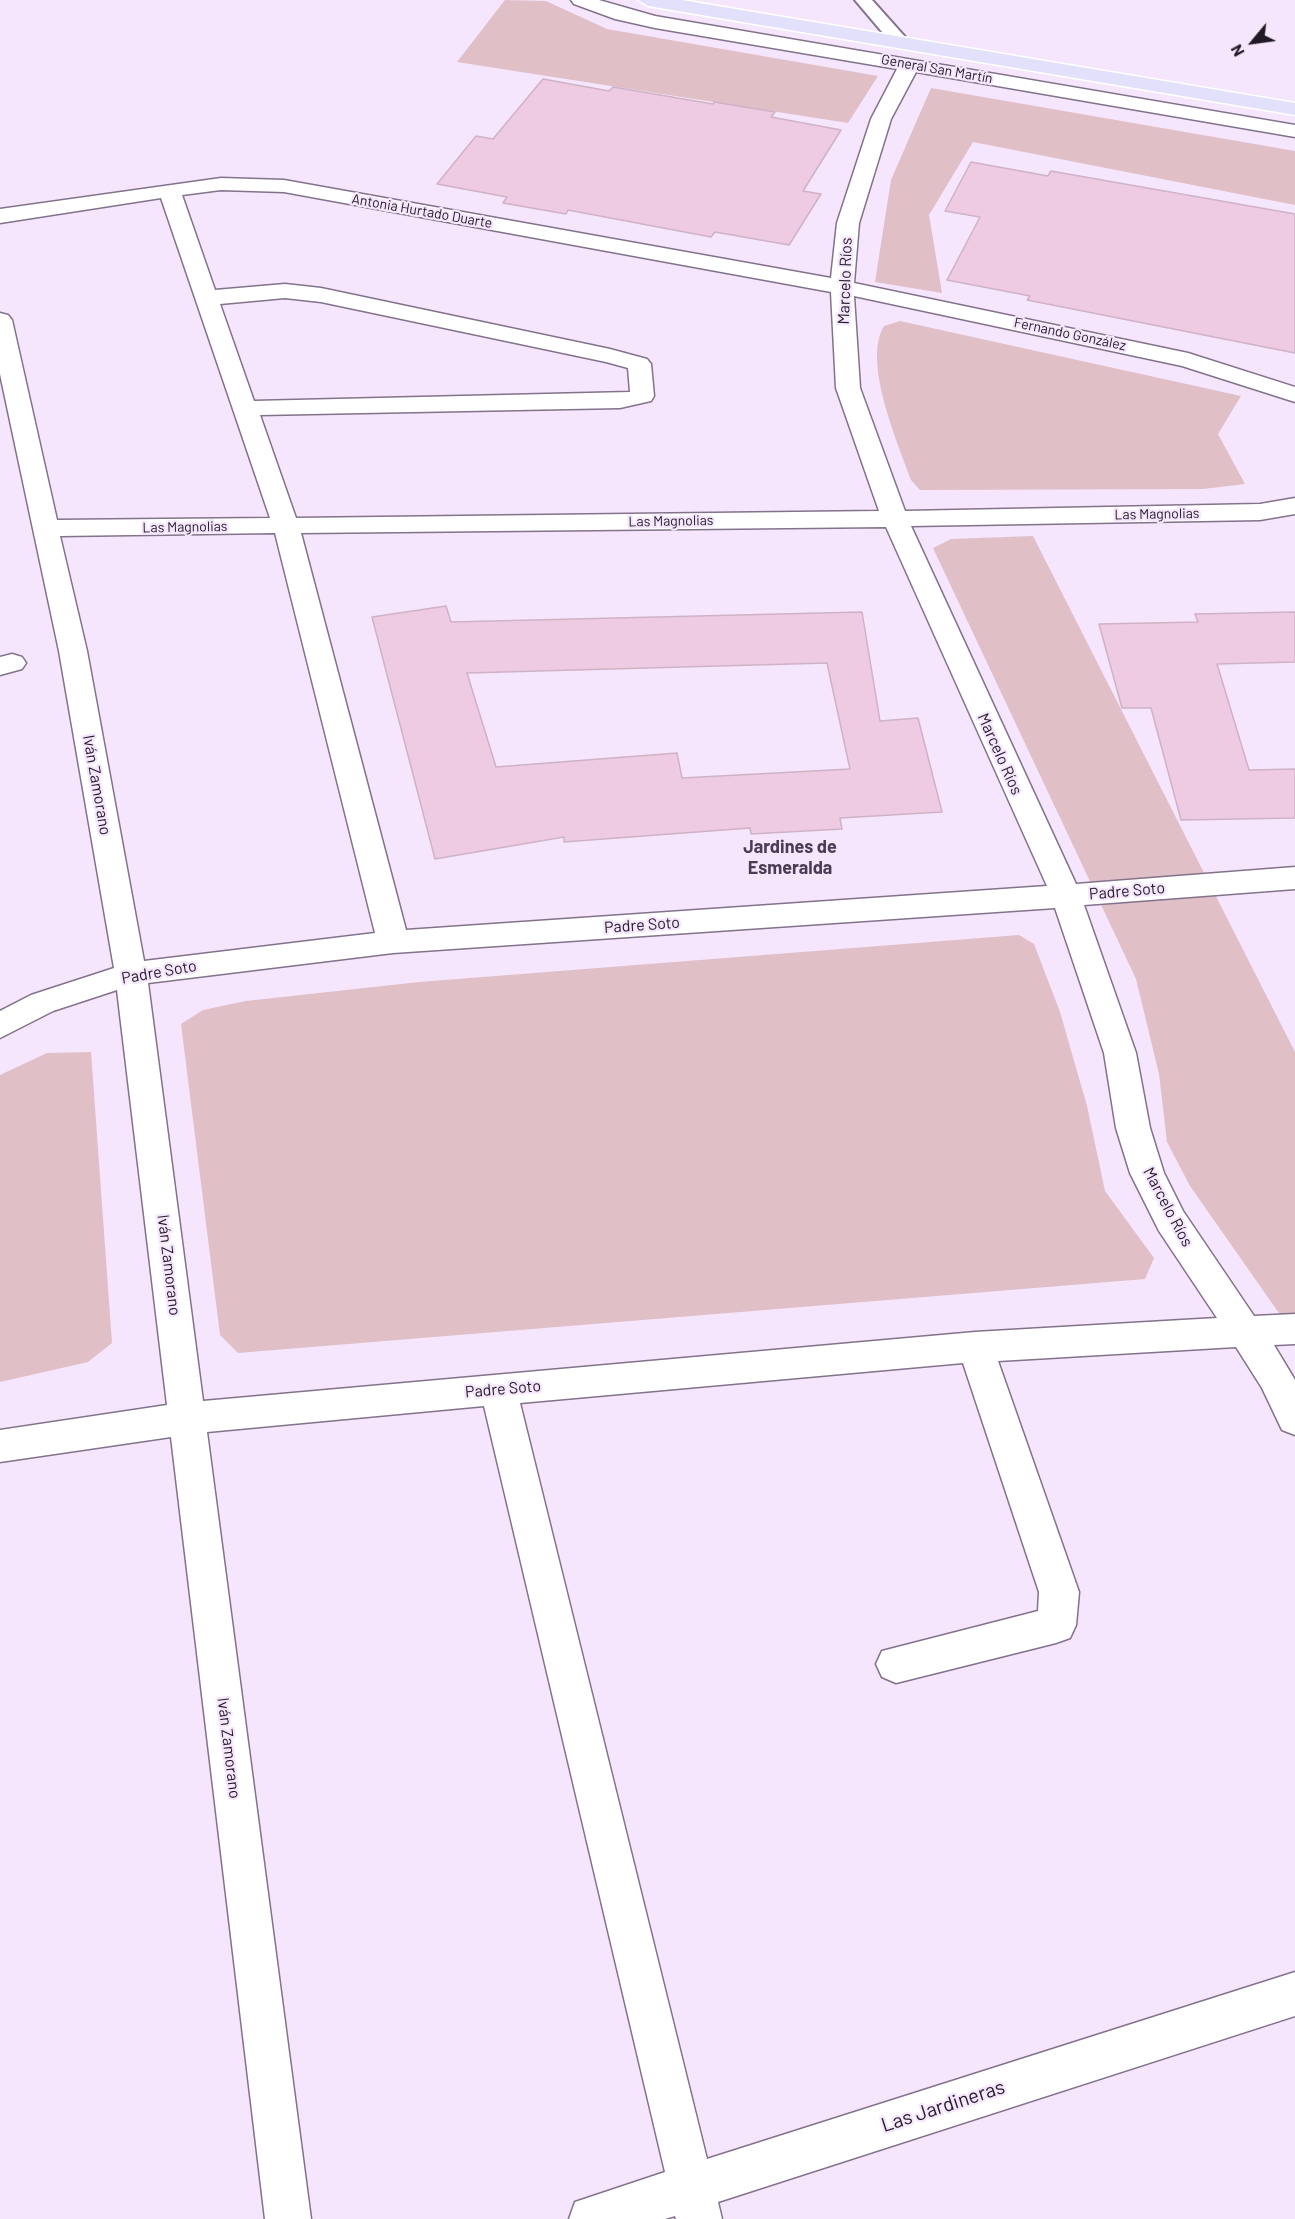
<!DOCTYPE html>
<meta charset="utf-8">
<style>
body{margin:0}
#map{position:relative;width:1295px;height:2219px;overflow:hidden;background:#f5e6fd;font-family:Barlow,sans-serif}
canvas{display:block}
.north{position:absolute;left:1223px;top:12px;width:60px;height:60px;-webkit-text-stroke:4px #f5e6fd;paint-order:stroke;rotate:241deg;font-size:16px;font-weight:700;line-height:24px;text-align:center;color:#211a24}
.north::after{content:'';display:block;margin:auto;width:21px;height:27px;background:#211a24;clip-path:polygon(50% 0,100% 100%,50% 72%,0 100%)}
</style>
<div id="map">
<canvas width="1295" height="2219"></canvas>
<div class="north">N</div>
</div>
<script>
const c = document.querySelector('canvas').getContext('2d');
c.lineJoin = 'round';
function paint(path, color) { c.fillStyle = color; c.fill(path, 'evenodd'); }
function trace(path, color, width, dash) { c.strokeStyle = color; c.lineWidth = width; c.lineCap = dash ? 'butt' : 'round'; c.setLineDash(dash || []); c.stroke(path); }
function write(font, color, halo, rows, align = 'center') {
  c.font = font + ' Barlow,sans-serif'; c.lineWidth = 4.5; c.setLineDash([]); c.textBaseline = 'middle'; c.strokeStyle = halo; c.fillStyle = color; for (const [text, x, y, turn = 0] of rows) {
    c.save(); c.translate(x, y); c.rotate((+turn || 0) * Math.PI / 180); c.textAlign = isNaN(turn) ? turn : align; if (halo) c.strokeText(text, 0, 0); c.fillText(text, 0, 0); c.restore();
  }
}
paint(new Path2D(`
 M505,0L546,1L607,29L878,76L848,123L457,62Z
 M931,88L1295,151V205L973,142L929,215L942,293L875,282L891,180Z
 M900,321L1241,396L1218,434L1245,484L1203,489L920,490L911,480C898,443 862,362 884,326Z
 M1033,536L1295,1052V1336L1190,1186L1167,1142L1159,1074L1136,979L933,548L951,539Z
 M1019,935L1034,944L1060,1012L1087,1106L1105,1191L1154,1258L1145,1279L238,1353L220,1335L181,1024L203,1010L246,1001L419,982Z
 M91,1052L112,1343L88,1362L0,1382V1075L47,1053Z`), '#e1bfc7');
const building = new Path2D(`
 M543,79L609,91L613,87L713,104L714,102L775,112L771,117L841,130L803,191L821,194L789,245L715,232L711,237L568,210L566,214L503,203L507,197L437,184L476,136L493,139Z
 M971,162L1048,176L1051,171L1295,214V353L1027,300L1030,296L947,280L980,217L945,211Z
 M446,606L451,622L862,612L880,721L918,718L942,812L840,818L842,829L751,834L750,828L564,842V837L435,859L372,617ZM827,663L850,769L682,778L677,753L496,767L467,673Z
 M1295,612V662L1217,664L1249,770L1295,769V818L1181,820L1151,708H1122L1099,624L1198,622L1195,614Z`);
paint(building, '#eecbe2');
trace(building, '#cfb2c5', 1.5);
const lane = new Path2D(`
 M855,0H872L906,38L909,42L906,46H894Z`);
const street = new Path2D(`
 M571,0H599L655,16L1295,125V137L916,72L891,119L859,223L854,283L1188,353L1295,387V402L1182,366L854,296L860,388L905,511L1260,504L1295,498V514L1260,520L911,526L1076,884L1295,867V889L1084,905L1136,1053L1150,1128L1164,1173L1183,1211L1254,1316L1295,1314V1344L1274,1345L1295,1380V1435L1282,1430L1262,1388L1236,1347L998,1361L1079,1592L1076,1625L1070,1638L1056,1643L896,1683L882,1677L876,1664L882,1651L1038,1611L1039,1592L963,1363L520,1403L707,2159L1295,1972V2016L718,2202L722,2219H676L675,2216L665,2219H569L575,2202L665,2172L484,1406L207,1432L311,2219H265L171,1437L0,1462V1430L167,1405L117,990L53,1011L0,1038V1011L31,995L114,968L59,651L0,374V313L8,315L12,320L57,520L270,518L161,198L0,223V209L221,178L284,180L831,278L837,223L871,119L897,69L655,28L615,19L574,4ZM221,190L284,192L831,292L836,388L879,511L296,518L260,415L620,408L651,401L654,396L651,364L647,359L610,349L321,288L285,284L215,290L182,195ZM285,298L321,302L606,362L628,368L630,392L254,401L220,304ZM886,527L1047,886L406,930L301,533ZM275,533L375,933L144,961L87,651L60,536ZM1055,908L1104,1053L1116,1128L1130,1173L1159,1231L1217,1318L975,1332L203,1401L148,983L393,953Z
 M12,654L22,657L26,663L22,669L0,675V657Z`);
const primary = new Path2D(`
 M638,0H682L1295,103V115L648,6Z`);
trace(lane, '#83728b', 4);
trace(street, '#83728b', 3);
trace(primary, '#fff', 3);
paint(lane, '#fff');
paint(street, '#fff');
paint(primary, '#e3e0fb');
write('14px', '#211a24', '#f5e6fd', [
 ["General San Martín",937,69,10],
 ["Antonia Hurtado Duarte",422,211,10],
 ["Fernando González",1070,334,12],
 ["Las Magnolias",1157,514,-1],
 ["Las Magnolias",671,521,-1],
 ["Las Magnolias",185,527,-1]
]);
write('16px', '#211a24', '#f5e6fd', [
 ["Marcelo Ríos",845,281,-88],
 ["Marcelo Ríos",1000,754,66],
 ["Iván Zamorano",97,785,80],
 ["Padre Soto",1127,891,-5],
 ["Padre Soto",642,925,-4],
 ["Padre Soto",159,972,-10],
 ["Marcelo Ríos",1168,1207,62],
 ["Iván Zamorano",169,1265,83],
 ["Padre Soto",503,1389,-5],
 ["Iván Zamorano",229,1748,83]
]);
write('bold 18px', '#4b3c53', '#f5e6fd', [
 ["Jardines de",790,847],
 ["Esmeralda",790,868]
]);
write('20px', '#211a24', '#f5e6fd', [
 ["Las Jardineras",943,2106,-18]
]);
</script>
